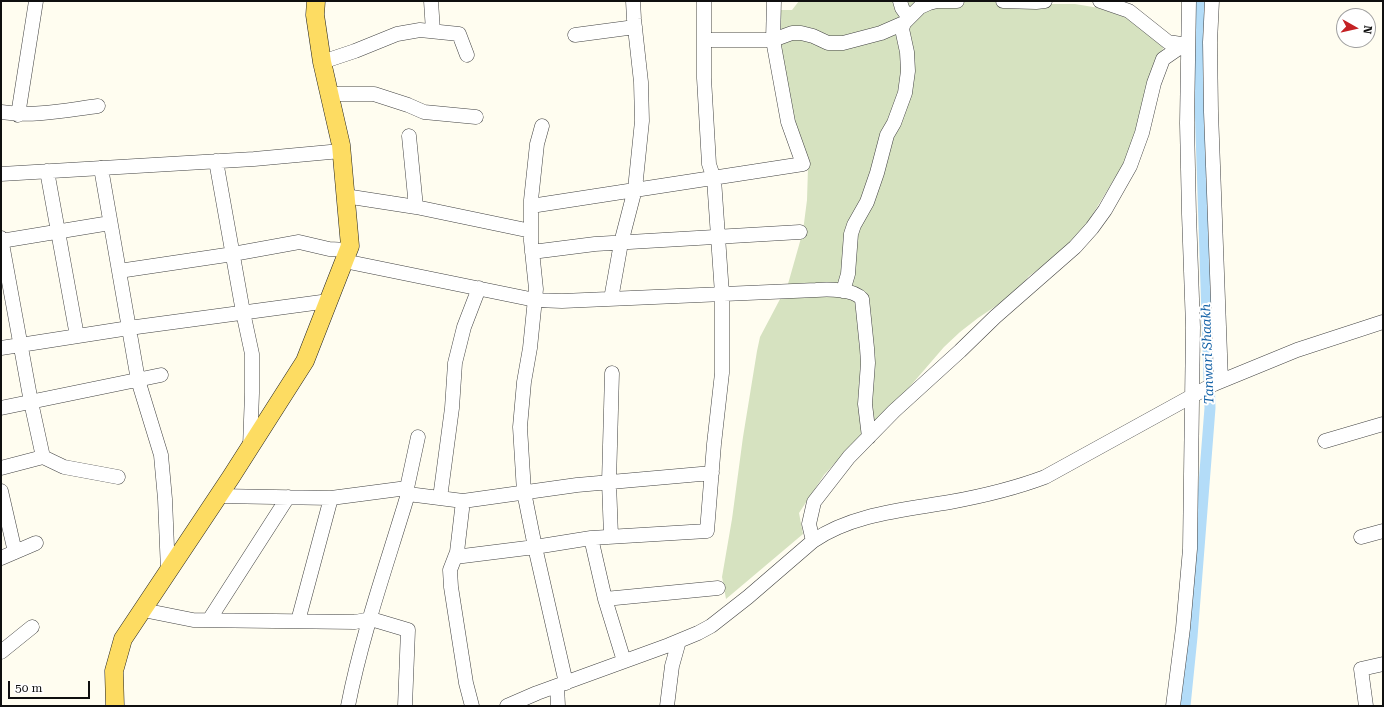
<!DOCTYPE html>
<style>
body{margin:0}
#map{position:relative;width:1384px;height:707px;overflow:hidden;background:#fffdf0;font-family:"Roboto Serif",serif}
canvas{display:block}
.frame{position:absolute;inset:0;border:2px solid #0f0f0f;pointer-events:none}
.north{position:absolute;left:1336px;top:8px;width:40px;height:40px;box-sizing:border-box;background:#fff;border:1px solid #9f9f9f;border-radius:50%;rotate:98deg;font-size:11px;font-weight:700;line-height:16px;text-align:center;color:#0f0f0f}
.north::after{content:'';display:block;margin:auto;width:14px;height:18px;background:#c42124;clip-path:polygon(50% 0,100% 100%,50% 72%,0 100%)}
.scale{position:absolute;left:8px;top:681px;width:82px;height:18px;box-sizing:border-box;border:2px solid #0f0f0f;border-top:0;padding-left:5px;font-size:12px;line-height:14px;white-space:nowrap;color:#0f0f0f;-webkit-text-stroke:3px #fff;paint-order:stroke}
</style>
<div id="map">
<canvas width="1384" height="707"></canvas>
<div class="frame"></div>
<div class="north">N</div>
<div class="scale">50 m</div>
</div>
<script>
const c = document.querySelector('canvas').getContext('2d');
c.lineJoin = 'round';
function paint(path, color) { c.fillStyle = color; c.fill(path, 'evenodd'); }
function trace(path, color, width, dash) { c.strokeStyle = color; c.lineWidth = width; c.lineCap = dash ? 'butt' : 'round'; c.setLineDash(dash || []); c.stroke(path); }
function write(font, color, halo, rows, align = 'center') {
  c.font = font + ' "Roboto Serif",serif'; c.lineWidth = 4; c.setLineDash([]); c.textBaseline = 'middle'; c.strokeStyle = halo; c.fillStyle = color; for (const [text, x, y, turn = 0] of rows) {
    c.save(); c.translate(x, y); c.rotate((+turn || 0) * Math.PI / 180); c.textAlign = isNaN(turn) ? turn : align; if (halo) c.strokeText(text, 0, 0); c.fillText(text, 0, 0); c.restore();
  }
}
paint(new Path2D(`
 M799,1H1049L1052,4H1075L1099,8L1132,20L1164,46L1127,158L1083,230L1064,251L1029,276L1014,294L978,318L960,332L944,347L906,391L860,436L824,475L799,513L803,534L726,599L722,577L732,519L743,437L757,351L760,337L788,284L803,231L807,200L808,168L783,80L779,10H792Z`), '#d6e2c0');
trace(new Path2D(`
 M1185,706L1192,637L1210,408L1199,71L1200,1`), '#b3dcf8', 11);
const minor = new Path2D(`
 M431,1L433,31
 M900,1L902,8L909,18
 M1003,1L1036,2L1045,1
 M1100,1L1129,11L1168,42L1187,45
 M1212,1L1210,42L1211,112L1221,381
 M575,35L635,27
 M704,40H773L792,33H801L813,36L828,43H843L881,33L904,23
 M322,62L355,51L397,34L420,30L459,34L467,55
 M329,94H374L408,105L424,112L476,117
 M1,112C33,117 66,110 98,106
 M18,115L36,1
 M542,126L537,144L531,200V241L536,289L530,348L524,382L520,427L524,492L535,547L566,683
 M409,136L416,207
 M216,161L243,312L252,354V393L250,447
 M101,168L138,380L161,455L165,499L168,571
 M47,171L77,336
 M1,174L254,159L341,151
 M345,196L416,207L531,231
 M531,206L803,164L788,122L773,40L774,1
 M1,238L31,402L43,457
 M1,241L110,223
 M532,252L595,244L800,232
 M344,261L535,300L562,301L816,290C828,289 854,289 862,299L867,348L868,363L865,404L869,437
 M119,271L233,254L299,242L329,249L348,250
 M843,291L848,274L851,234L854,225L867,202L877,173L887,135L894,123L905,93L908,71L907,52L902,29L904,23L920,7L929,3L937,1H957
 M611,299L621,243L635,189L642,121L641,82L634,19L633,1
 M1,348L129,328L329,301
 M1,408L161,375
 M1325,441L1383,424
 M1,468L43,457L64,467L118,477
 M1,491L15,552
 M408,494L463,501L577,485L712,473
 M218,496L331,498L407,488
 M440,498L452,408L455,363L464,327L479,288
 M463,501L457,552L450,570L451,587L466,683L472,706
 M611,536L609,482L612,373
 M1361,537L1383,531
 M591,538L605,599L624,661
 M813,541L809,524L814,502L849,457L894,411L960,351L995,317L1075,247L1092,228L1105,210L1130,166L1142,133L1154,83L1163,59L1176,50L1187,45
 M455,557L535,547L591,538L707,531L714,444L722,373V294L714,179L709,164L704,78V1
 M1,558L36,543
 M605,599L718,588
 M143,610L193,620L355,622L371,619L408,630L405,706
 M209,620L288,497
 M298,621L331,498
 M1,652L32,627
 M557,686L558,706
 M348,706C362,634 387,564 408,494L407,488L418,437
 M507,706L537,693L669,645L698,633L711,626L748,597L813,541C852,514 904,510 950,502C983,496 1013,489 1045,477L1214,384L1297,350L1383,322
 M667,706L672,666L679,641
 M1173,706L1183,628L1190,549L1193,327L1189,214L1187,123L1189,1
 M1366,706L1361,669L1383,664`);
const major = new Path2D(`
 M115,706L114,671L123,639L231,477L305,361L350,246L341,145L322,62L315,15L316,1`);
trace(minor, '#424242', 15);
trace(major, '#202020', 19);
trace(minor, '#fff', 14);
trace(major, '#fddc62', 18);
write('italic 13px', '#1261a6', '#fff', [
 ["Tanwari Shaakh",1208,354,-92]
]);
</script>
